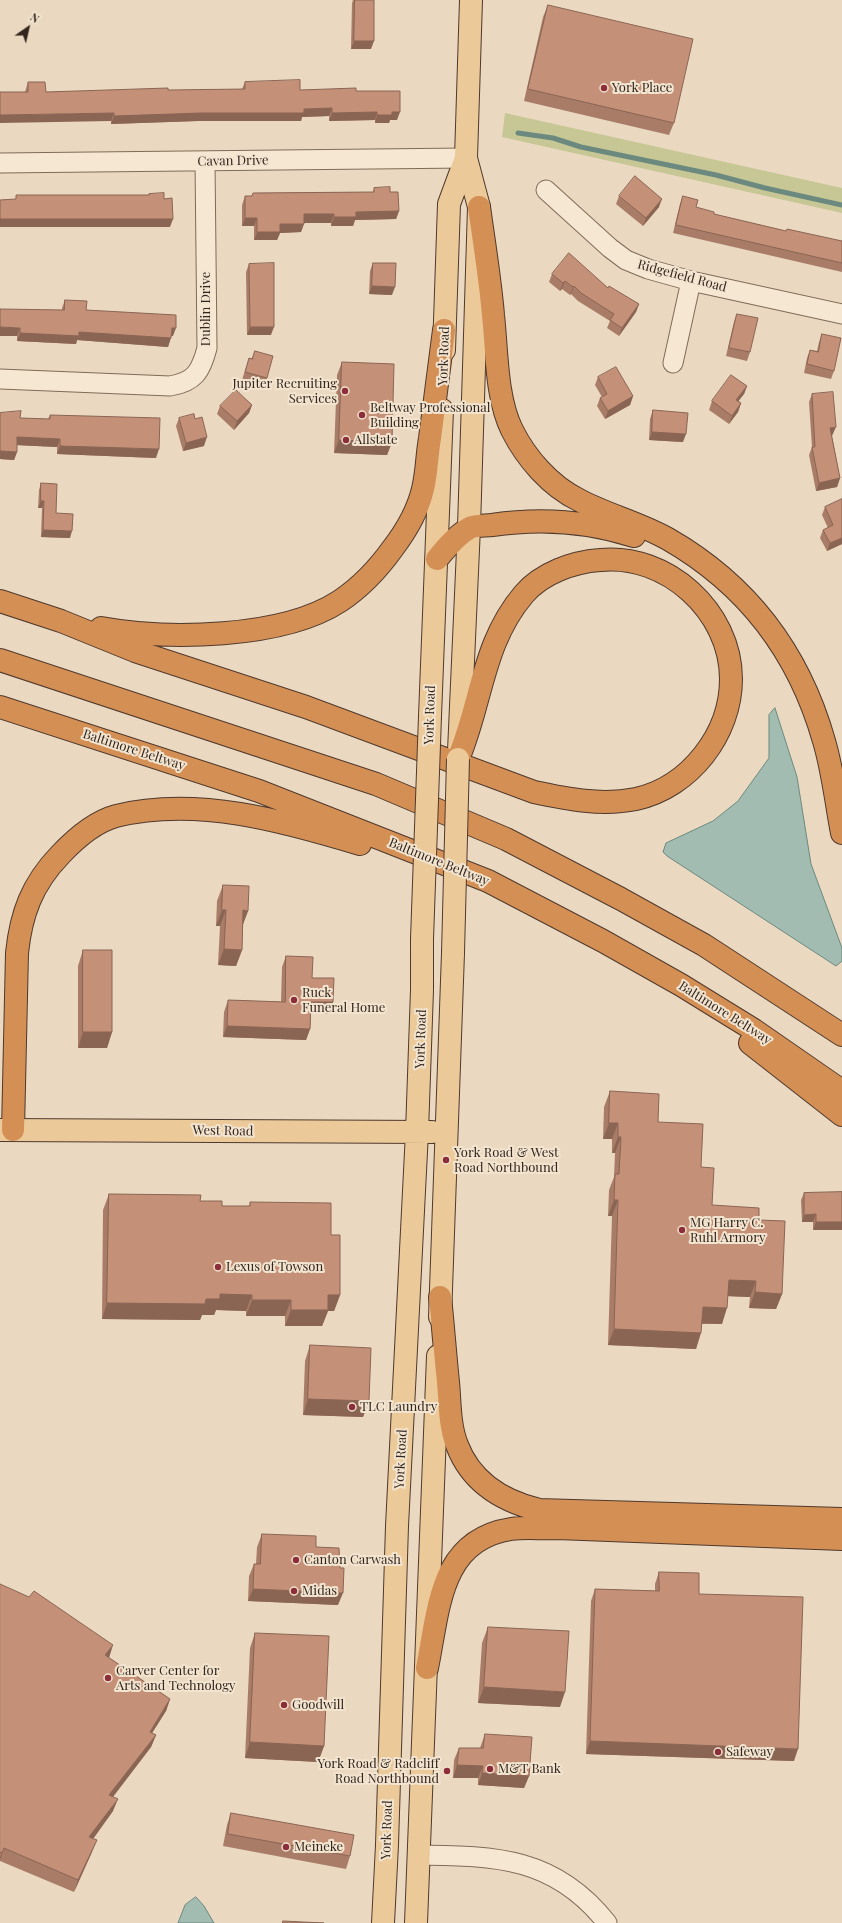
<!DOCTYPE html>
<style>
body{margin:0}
#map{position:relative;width:842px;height:1923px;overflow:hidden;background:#ead9c0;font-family:"Playfair Display",serif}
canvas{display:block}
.north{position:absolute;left:8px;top:8px;width:40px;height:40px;-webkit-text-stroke:3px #f2e4cf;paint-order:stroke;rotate:34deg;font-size:11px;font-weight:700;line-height:16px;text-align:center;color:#32251d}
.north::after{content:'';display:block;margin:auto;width:14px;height:18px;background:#32251d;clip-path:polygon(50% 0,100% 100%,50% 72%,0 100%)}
</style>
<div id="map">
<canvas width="842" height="1923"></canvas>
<div class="north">N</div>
</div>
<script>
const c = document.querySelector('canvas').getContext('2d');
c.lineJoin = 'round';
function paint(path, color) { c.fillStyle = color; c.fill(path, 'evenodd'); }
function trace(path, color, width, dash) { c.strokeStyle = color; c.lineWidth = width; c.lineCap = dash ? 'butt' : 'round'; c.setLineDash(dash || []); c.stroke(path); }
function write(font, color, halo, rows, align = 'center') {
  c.font = font + ' "Playfair Display",serif'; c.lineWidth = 4; c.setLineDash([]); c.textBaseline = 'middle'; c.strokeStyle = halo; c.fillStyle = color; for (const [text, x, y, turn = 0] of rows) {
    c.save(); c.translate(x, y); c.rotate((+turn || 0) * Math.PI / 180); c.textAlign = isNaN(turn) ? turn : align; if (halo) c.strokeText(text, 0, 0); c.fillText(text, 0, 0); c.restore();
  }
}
paint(new Path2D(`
 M505,113L842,188V213L502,137Z`), '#c6c795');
const water = new Path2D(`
 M775,708L797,777L811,864L842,948V961L836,966L667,856L663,852L666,843L713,821L738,801L769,758V715Z
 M196,1897L204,1906L214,1923H178L185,1905Z`);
paint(water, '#a2bcb2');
trace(water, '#6b897e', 1);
trace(new Path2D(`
 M518,133L553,138L581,147L716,175L765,188L842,205`), '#6b897e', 5);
const street = new Path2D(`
 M0,163L466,158
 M546,190L610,248L626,260L648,269L691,281L842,314
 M673,363L691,281
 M0,379L170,386C195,382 201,371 207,348L205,161
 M420,1855C496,1856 555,1857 607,1923`);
const primary = new Path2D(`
 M444,350L449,204L466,158
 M430,716L442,410
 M459,751L469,527L479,207L466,158L471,0
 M0,1130L432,1132
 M440,1317L453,953
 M383,1923L387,1845L397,1526L417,1132L422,990V939
 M416,1923L438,1356`);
const highway = new Path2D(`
 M479,207C484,243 490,279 493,315C497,351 496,398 512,430C526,458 550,486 579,500C607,515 640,523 668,539C748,585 799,653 824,741C833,771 836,802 842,833
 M437,559C446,548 456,536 468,529C473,525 485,526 492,525C540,518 588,521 634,536
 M0,601L61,621L135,651L306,707L534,792C567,799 602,806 636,799C690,787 731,734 731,679C731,611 666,553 600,560C573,562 542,573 524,594C482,643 482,703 458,759
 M101,628C167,640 282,639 340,601C361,587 378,569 393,548C406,531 418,510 423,489C427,473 427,455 430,438C435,402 439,366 444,330
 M0,660L376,784L506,839L621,899L704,945L842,1035
 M0,707L259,791L488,881L603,941L681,985L754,1030L842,1091
 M750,1043L842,1115
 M13,1130L17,953C21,914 32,884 60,855C75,839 94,822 116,816C196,796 284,821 360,844
 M440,1297C443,1325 445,1353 448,1382C450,1402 449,1425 457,1445C471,1482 502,1501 539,1510L842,1519
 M427,1668C439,1610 439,1540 511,1529C526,1527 542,1529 557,1528L842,1539`);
trace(street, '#816a59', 21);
trace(primary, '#4f392d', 24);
trace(highway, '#4f392d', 24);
trace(street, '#f6e7d2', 19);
trace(primary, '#ebc999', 22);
trace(highway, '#d48f55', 22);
const primaryBridge = new Path2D(`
 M422,939L430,716
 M453,953L458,759`);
trace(primaryBridge, '#4f392d', 24, []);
trace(primaryBridge, '#ebc999', 22);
paint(new Path2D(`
 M353,0H374L371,49H351L352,3Z
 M548,5L674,123L669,135L524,101L543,17Z
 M28,82L46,92L242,89L245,82L300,90L356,91L397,120H390L389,123H375V120L329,121V116L302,117L301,121H198L111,124V121L25,92Z
 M374,188L390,192L399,211L396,219L355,220L353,226H331V223H304L301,232L280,233L277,240H254V226H242V205L245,196H252L253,193L373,192Z
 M619,196L659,207L643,226L616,204Z
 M683,196L696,207L714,214L786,231L842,241V272L673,233L680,204Z
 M373,263L392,295L369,294L370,271Z
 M249,264L271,335H247L246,272Z
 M552,274L608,288L639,304L636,312L619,336L607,328L610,321L578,301L571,294L570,295L562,289L560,291L549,282Z
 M65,300L86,310L173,336H171L168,347L77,340L76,344L17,341V336H0L62,310V308Z
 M737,314L750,352L747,361L726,356L734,322Z
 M822,334L834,371L831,379L804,373L807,358L810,350L817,351L819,342Z
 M255,351L267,378L264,386L242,380L249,358H252Z
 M342,362L392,442L387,455L334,453L337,375Z
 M598,377L633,396L630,405L605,419L597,406L600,398L602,397L595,385Z
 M747,386L744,394L738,401L741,403L738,412L729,424L709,410L712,401Z
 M812,394L832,436L840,478L837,487L816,491L809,455L812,447L809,402Z
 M252,405L249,413L234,430L217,414L220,406Z
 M653,410L683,442L649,440L650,419Z
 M0,413L20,418L48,419L50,415L156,458L57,454V447L17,445V452L14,460L0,459Z
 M179,418L195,419L204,446L183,451L176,426Z
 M41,483L56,513L70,538L41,537L42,508H38L39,490Z
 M842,499V544L827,551L820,538L823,530L828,528L822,515L825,507Z
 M223,885L248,911L243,924L242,950L236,966L218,965L220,926H216L217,901Z
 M83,950L112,1032L107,1048H78V966Z
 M286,956L312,978L329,1014L311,1013L310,1029L306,1040L223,1037L224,1012L228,1000L281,1002L282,967Z
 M610,1091L658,1122L701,1167L712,1205L759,1220L782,1294L776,1309L749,1308L750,1297L728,1296L722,1324H702L696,1349L608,1345L612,1216H608L609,1190L614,1177L615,1153H612V1139H603L604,1107Z
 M842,1192L813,1230V1222H802L801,1200L804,1193Z
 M109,1194L200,1201L222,1206H249L250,1202L331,1235L340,1295L334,1311H328L322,1326H285V1316H246V1311L216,1310L214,1315H202L200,1320L102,1319L103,1210Z
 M310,1345L369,1401L363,1417L303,1415L305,1361Z
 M262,1534L316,1547L338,1605L248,1601L249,1576L254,1564H256L257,1547Z
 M659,1572L699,1594L794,1761L586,1754L591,1601L595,1589L655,1591V1584Z
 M0,1584L170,1699L166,1711L152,1733L156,1735L151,1747L113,1797V1811L93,1839L92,1852L74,1892L0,1861Z
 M488,1627L560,1707L478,1703L482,1643Z
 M255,1633L324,1746L318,1762L245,1758L250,1648Z
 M485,1734L529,1776L524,1788L478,1785V1778H453L454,1760L459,1748H480Z
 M231,1813L350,1856L346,1869L223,1846L227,1825Z`), '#a97c67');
paint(new Path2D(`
 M354,41H374L371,49H351Z
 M332,108L329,116L302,117L301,121H198L111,124L114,116L304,109Z
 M377,112L375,120L329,121L332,113Z
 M392,112H400L397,120H390L389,123H375L377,115Z
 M114,113L111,121L0,123V115Z
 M662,199L659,207L643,226L646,218Z
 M399,211L396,219L355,220L353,226H331L334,217L356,212Z
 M304,214H334L331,223H301Z
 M245,218H257L254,226H242Z
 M0,219H173L170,227H0Z
 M280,224H304L301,232L280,233L277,240H254L257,232Z
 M565,281L562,289L560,291L563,283Z
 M372,286L395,287L392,295L369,294Z
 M574,286L571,294L570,295L573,287Z
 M639,304L636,312L619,336L622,328Z
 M0,327L20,328L17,336H0Z
 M250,327H274L271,335H247Z
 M172,328H176L173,336H169Z
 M79,332L171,338L168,347L77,340L76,344L17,341L20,333Z
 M747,386L744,394L733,408L736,400Z
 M633,396L630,405L605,419L608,411Z
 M741,403L738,412L729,424L732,416Z
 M252,405L249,413L234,430L237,421Z
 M836,427L832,436H827L830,428Z
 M652,432L686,434L683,442L649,440Z
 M17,437L60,439L57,447L14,445Z
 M207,437L204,446L183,451L186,443Z
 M339,440L392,442L387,455L334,453Z
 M60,446L159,449L156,458L57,454Z
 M0,451L17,452L14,460L0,459Z
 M840,478L837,487L816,491L819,483Z
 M41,501H44L42,508H38Z
 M43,530L72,531L70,538L41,537Z
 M842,538V544L827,551L830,543Z
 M222,910H226L220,926H216Z
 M243,910L248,911L242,927Z
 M224,949L242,950L236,966L218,965Z
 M311,1002H333L329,1014L307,1013Z
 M227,1026L310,1029L306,1040L223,1037Z
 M83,1032H112L107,1048H78Z
 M609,1123H618L612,1139H603Z
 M618,1137H621L615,1153H612Z
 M614,1200H618L612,1216H608Z
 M816,1214L813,1222H802L804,1215Z
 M816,1222H842V1230H813Z
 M729,1280L756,1281L750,1297L723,1296Z
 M755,1292L782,1294L776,1309L749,1308Z
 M220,1294L252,1295L246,1311L216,1310L214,1315H202L200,1320L102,1319L107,1303L206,1299Z
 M328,1295H340L334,1311H328L322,1326H285L291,1310Z
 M252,1300H291L285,1316H246Z
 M703,1307L727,1308L722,1324L697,1323Z
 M614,1329L701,1333L696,1349L608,1345Z
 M308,1399L369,1401L363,1417L303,1415Z
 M253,1589L343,1593L338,1605L248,1601Z
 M113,1645L109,1658L105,1655Z
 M484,1687L565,1692L560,1707L478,1703Z
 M170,1699L166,1711L145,1744L150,1732Z
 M156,1735L151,1747L105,1807L109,1795Z
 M590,1741L798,1749L794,1761L586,1754Z
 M250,1742L324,1746L318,1762L245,1758Z
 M457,1765L483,1766L478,1778H453Z
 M482,1773L529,1776L524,1788L478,1785Z
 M118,1799L113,1811L85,1850L89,1837Z
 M97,1840L92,1852L74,1892L78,1880Z
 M4,1848L0,1860V1857Z`), '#8a6554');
const building = new Path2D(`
 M355,0H374V41H354Z
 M548,5L693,39L674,123L528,89Z
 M300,80V90L356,88V91H400V112H392V115H377V112L332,113V108L304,109V113H201L114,116V113L0,115V92H28V82H45L46,92L168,88V90L245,89V82Z
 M635,176L662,199L646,218L619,196Z
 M390,187V192H398L399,211L356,212V217H334V214H304V224H280V232H257V218H245V196H252L253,193L374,192V188Z
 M164,193V199L172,198L173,219H0V200L16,199V195H149V194Z
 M683,196L698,200L696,207L714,212V214L786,231L787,229L842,241V263L676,225Z
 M569,253L608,288L609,286L639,304L622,328L610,320L614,314L581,293L574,286L573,287L565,281L563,283L552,274Z
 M274,263V327H250L249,264Z
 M373,263H396L395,287L372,286Z
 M65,300L87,301L86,310L176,315V328H172L171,338L79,332V336L20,333V328L0,327V309L64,310Z
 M737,314L758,318L750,352L729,348Z
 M822,334L841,338L834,371L807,364L810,350L818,352Z
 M255,351L273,356L267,378L245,372L249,358L252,359Z
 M342,362L394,364L392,442L339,440Z
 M616,367L633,396L608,411L600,398L607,394L598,377Z
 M731,375L747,386L736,400L741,403L732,416L712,401Z
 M236,390L252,405L237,421L220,406Z
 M833,392L836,427L830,428L840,478L819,483L812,447H815L812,394Z
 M653,410L688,413L686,434L652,432Z
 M21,411L20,418L50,419V415L160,418L159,449L60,446V439L17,437V452L0,451V413Z
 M194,414L195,419L202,417L207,437L186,443L179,418Z
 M41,483L57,484L56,513L73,514L72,531L43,530L44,501H41Z
 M842,499V538L830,543L823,530L833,525L825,507Z
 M223,885L249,886L248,911L243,910L242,950L224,949L226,910H222Z
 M83,950H112V1032H83Z
 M286,956L313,957L312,978H334L333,1002H311L310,1029L227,1026L228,1000L285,1002Z
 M610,1091L659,1094L658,1122L703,1124L701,1167L714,1168L712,1205L759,1208V1220L785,1221L782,1294L755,1292L756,1281L729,1280L727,1308L703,1307L701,1333L614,1329L618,1200H614L615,1174H619L621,1137H618V1123H609Z
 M842,1192V1222H816V1214L804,1215V1193Z
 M109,1194L201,1195L200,1201H222V1206H250V1202L331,1203V1235H340V1295H328V1310H291V1300H252V1295L220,1294V1299H206L205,1304L107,1303Z
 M310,1345L371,1348L369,1401L308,1399Z
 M262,1534L316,1536V1547L339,1548L340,1568H344L343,1593L253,1589L254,1564H260Z
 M659,1572L699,1573V1594L803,1597L798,1749L590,1741L595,1589L659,1591Z
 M0,1584L29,1597L34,1591L113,1645L105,1655L170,1699L150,1732L156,1735L109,1795L118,1799L89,1837L97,1840L78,1880L4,1848L2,1853L0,1852Z
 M488,1627L569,1631L565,1692L484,1687Z
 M255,1633L329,1636L324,1746L250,1742Z
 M485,1734L532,1737L529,1776L482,1773L483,1766L457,1765L459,1748H483Z
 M231,1813L354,1835L350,1856L228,1834Z
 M283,1921L324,1923H283Z`);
paint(building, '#c59078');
trace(building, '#8a6554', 1);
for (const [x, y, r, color] of [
 [604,88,4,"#8c2e39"],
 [345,391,4,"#8c2e39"],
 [362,415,4,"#8c2e39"],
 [346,440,4,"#8c2e39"],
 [294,1000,4,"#8c2e39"],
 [446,1160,4,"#8c2e39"],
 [682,1230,4,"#8c2e39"],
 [218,1267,4,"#8c2e39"],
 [352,1407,4,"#8c2e39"],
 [296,1560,4,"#8c2e39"],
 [294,1591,4,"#8c2e39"],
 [108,1678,4,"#8c2e39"],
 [284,1705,4,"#8c2e39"],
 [718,1752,4,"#8c2e39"],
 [490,1769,4,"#8c2e39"],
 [447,1771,4,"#8c2e39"],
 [286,1847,4,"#8c2e39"]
]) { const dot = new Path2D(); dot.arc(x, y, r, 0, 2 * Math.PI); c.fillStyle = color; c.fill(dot); trace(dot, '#f2e4cf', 1.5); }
write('13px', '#32251d', '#f2e4cf', [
 ["York Place",612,88],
 ["Jupiter Recruiting",337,384,"right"],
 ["Services",337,399,"right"],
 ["Beltway Professional",370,408],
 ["Building",370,423],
 ["Allstate",354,440],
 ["Ruck",302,993],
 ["Funeral Home",302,1008],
 ["York Road & West",454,1153],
 ["Road Northbound",454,1168],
 ["MG Harry C.",690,1223],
 ["Ruhl Armory",690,1238],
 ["Lexus of Towson",226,1267],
 ["TLC Laundry",360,1407],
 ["Canton Carwash",304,1560],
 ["Midas",302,1591],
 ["Carver Center for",116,1671],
 ["Arts and Technology",116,1686],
 ["Goodwill",292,1705],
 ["Safeway",726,1752],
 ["York Road & Radcliff",439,1764,"right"],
 ["Road Northbound",439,1779,"right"],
 ["M&T Bank",498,1769],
 ["Meineke",294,1847]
], 'left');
write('13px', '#32251d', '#f2e4cf', [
 ["Cavan Drive",233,161,-1],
 ["Ridgefield Road",682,276,15],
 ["Dublin Drive",206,309,-90],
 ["York Road",444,356,-88],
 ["York Road",430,715,-88],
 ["Baltimore Beltway",134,750,18],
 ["Baltimore Beltway",439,862,22],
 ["Baltimore Beltway",725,1013,32],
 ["York Road",421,1039,-88],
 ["West Road",223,1131,1],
 ["York Road",401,1459,-87],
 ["York Road",387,1830,-88]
]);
</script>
